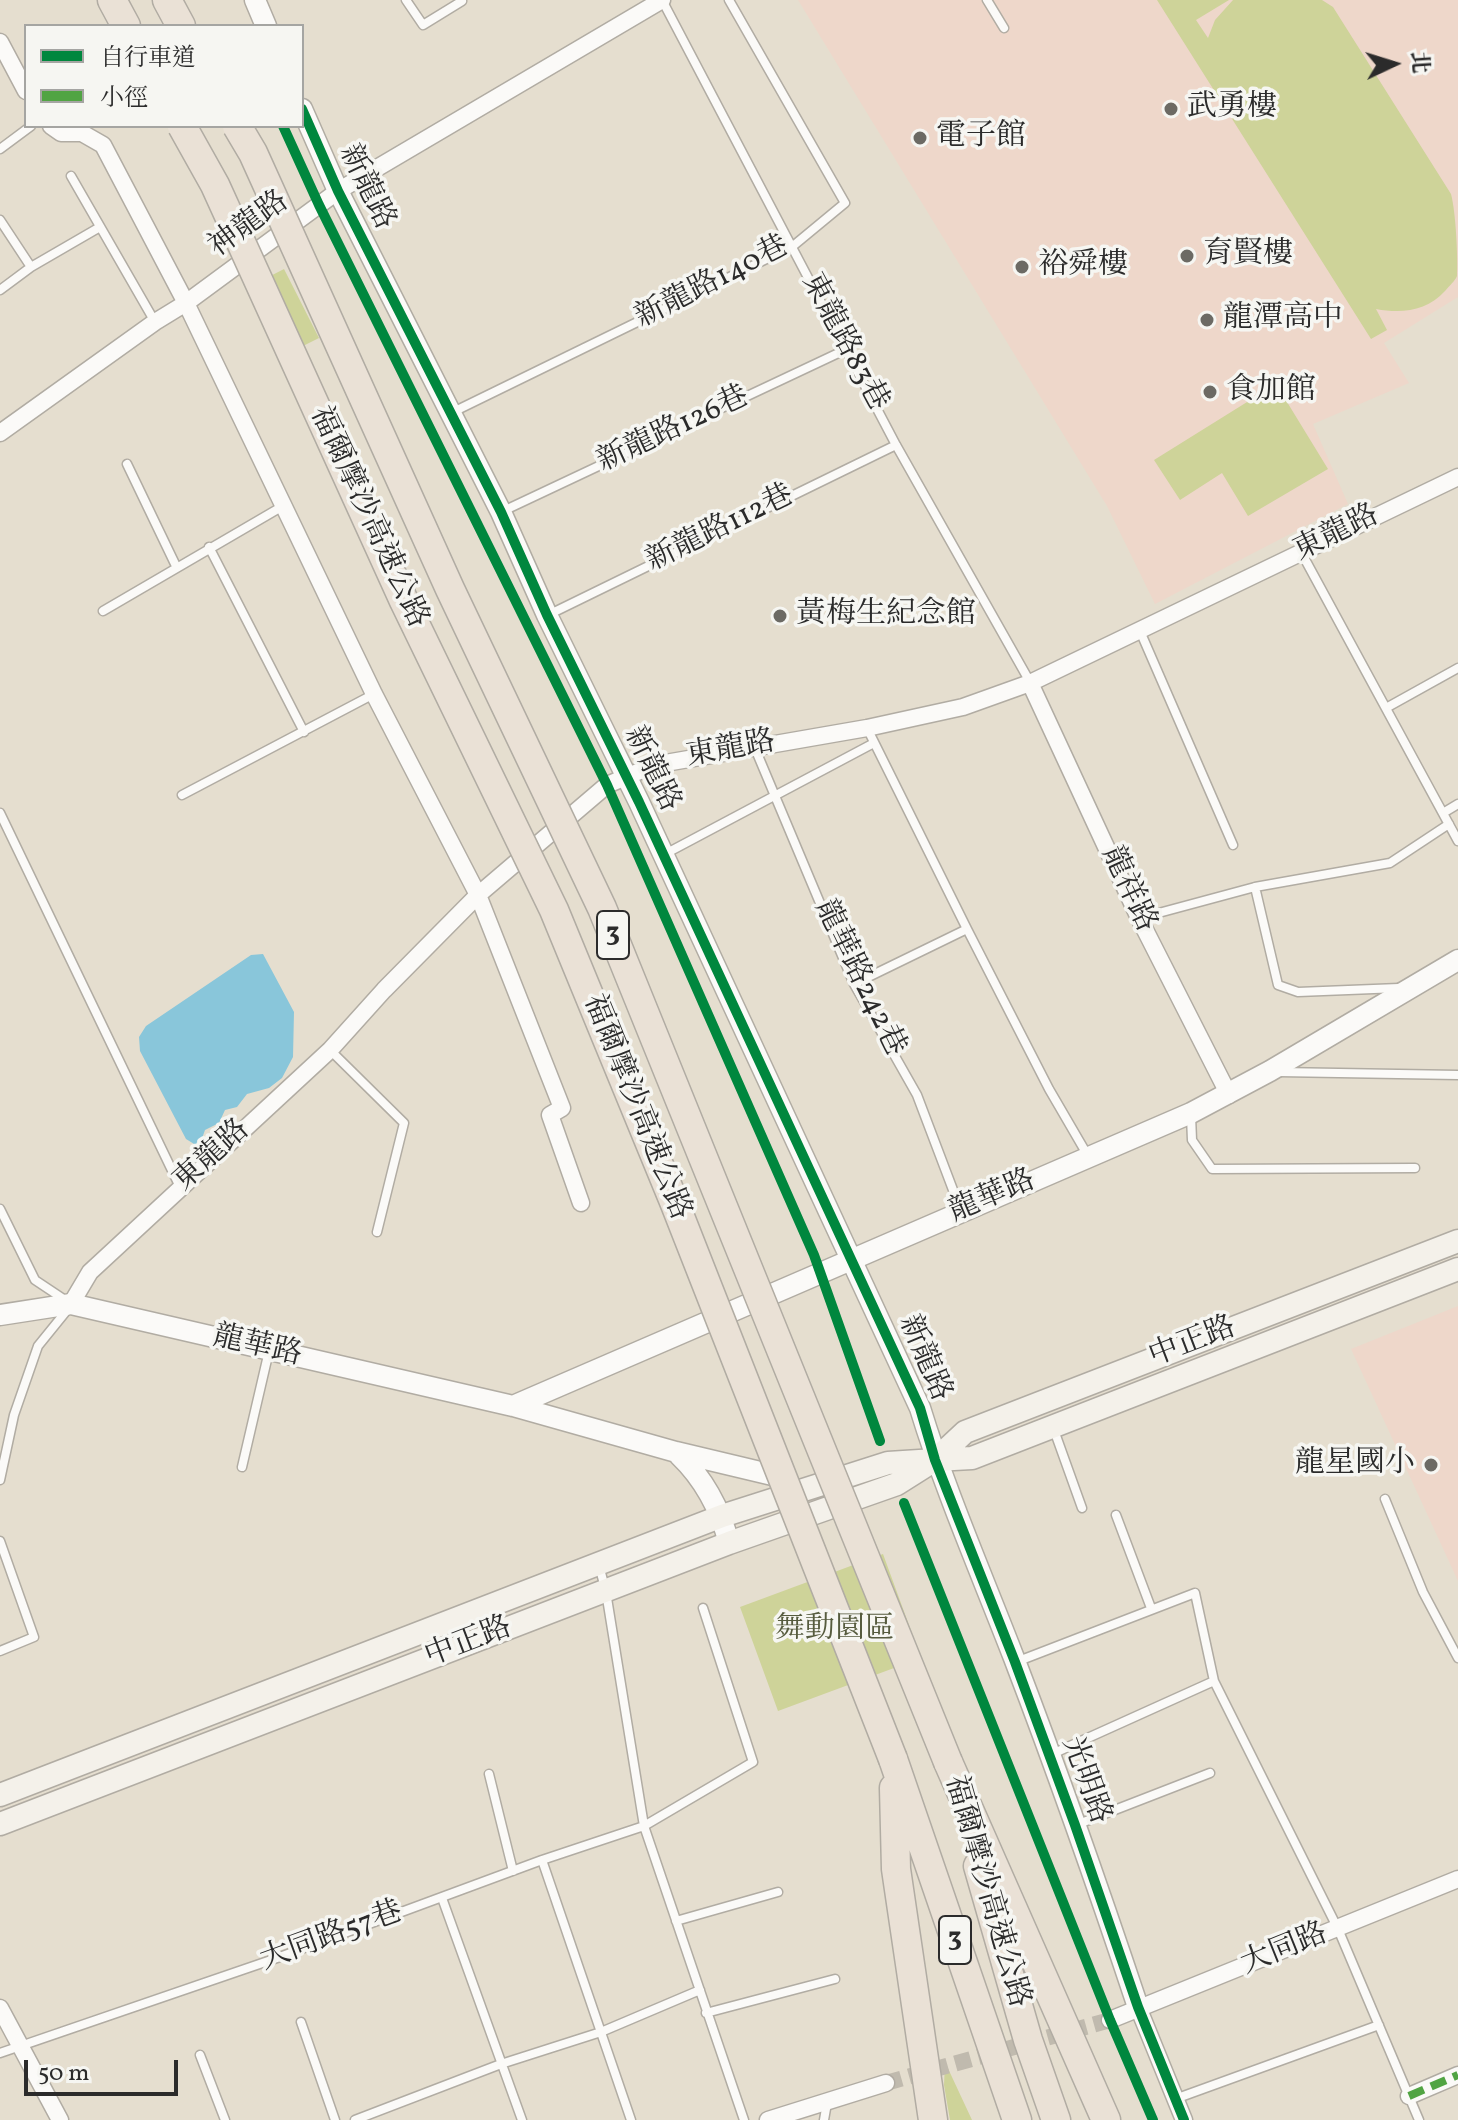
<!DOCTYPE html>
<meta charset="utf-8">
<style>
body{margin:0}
#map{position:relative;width:1458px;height:2120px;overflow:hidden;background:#e5decf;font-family:Vollkorn,"Noto Serif TC",serif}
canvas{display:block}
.legend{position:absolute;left:24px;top:24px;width:280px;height:104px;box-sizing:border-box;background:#f6f6f2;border:2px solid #a5a5a2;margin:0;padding:10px 14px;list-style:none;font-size:24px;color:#2b2b2b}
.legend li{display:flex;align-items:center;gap:16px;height:40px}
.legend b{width:40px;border:2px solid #a5a5a2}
.north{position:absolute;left:1354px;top:24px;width:80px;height:80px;-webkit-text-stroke:6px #f6f6f2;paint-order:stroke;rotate:86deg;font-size:22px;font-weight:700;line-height:32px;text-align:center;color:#2b2b2b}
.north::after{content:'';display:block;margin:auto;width:28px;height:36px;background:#2b2b2b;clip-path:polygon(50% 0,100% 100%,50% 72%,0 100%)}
.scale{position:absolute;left:24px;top:2060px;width:154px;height:36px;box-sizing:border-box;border:4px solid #2b2b2b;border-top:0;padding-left:10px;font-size:24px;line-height:28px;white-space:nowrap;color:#2b2b2b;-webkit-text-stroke:6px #f6f6f2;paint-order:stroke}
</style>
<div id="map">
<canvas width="1458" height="2120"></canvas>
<ul class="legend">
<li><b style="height:10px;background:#00873e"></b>自行車道</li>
<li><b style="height:10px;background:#51a443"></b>小徑</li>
</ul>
<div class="north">北</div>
<div class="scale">50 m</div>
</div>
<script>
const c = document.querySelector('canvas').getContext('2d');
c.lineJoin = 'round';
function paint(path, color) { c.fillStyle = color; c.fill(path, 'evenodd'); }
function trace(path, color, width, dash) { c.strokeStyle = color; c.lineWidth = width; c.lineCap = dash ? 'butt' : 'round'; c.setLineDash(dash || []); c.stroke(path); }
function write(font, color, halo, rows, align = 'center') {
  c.font = font + ' Vollkorn,"Noto Serif TC",serif'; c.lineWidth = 7; c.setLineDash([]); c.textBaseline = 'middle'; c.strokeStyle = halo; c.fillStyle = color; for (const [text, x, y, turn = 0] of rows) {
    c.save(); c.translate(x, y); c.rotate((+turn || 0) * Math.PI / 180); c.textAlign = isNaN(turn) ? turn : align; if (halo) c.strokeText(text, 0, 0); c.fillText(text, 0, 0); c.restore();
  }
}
paint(new Path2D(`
 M798,0H1458V297L1384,343L1409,383L1313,424L1348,504L1155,604L1107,506Z
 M1458,1306V1581L1351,1349Z`), '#eed7ca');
paint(new Path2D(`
 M1157,0H1229L1196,20L1208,38L1215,20L1233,0H1322L1333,7L1451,194C1456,213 1458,258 1457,276C1455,281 1449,286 1445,291C1427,311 1402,314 1376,309L1387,330L1371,339Z
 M284,269L319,338L285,355L251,286Z
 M1276,384L1328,469L1248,516L1222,473L1180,500L1154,460Z
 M883,1554L921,1658L778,1711L740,1607Z
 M945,2062L972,2120H950L944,2085Z`), '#ced399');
paint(new Path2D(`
 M263,954L294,1012L293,1057L282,1078L269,1088L247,1094L237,1107L225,1110L219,1123L205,1130L199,1147L186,1139L140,1051L139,1037L146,1026L251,955Z`), '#89c6da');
trace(new Path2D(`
 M886,2083L1110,2020`), '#c0baae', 16, [16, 8]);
const service = new Path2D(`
 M406,0L423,25L462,1
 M662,0L896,445L1030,682
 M987,0L1004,28
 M0,149L31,126
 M71,176L155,322
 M0,220L31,267
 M0,290L31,267L100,227
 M451,413L793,246L845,203L729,0
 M127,464L176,566
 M501,512L847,349
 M209,547L304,732
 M1301,552L1458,841
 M103,611L283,506
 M548,615L896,445
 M1140,631L1233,845
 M1386,708L1458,668
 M867,728L967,929
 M754,746L854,984L917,1095L961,1211
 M182,795L374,694
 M0,813L180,1187
 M1443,813L1458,804
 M665,854L874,743
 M1255,887L1278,985L1298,992L1399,988
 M1140,918L1255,887L1390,863L1449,824
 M854,984L967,929L1049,1089L1088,1156
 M330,1050L404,1123L377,1232
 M1279,1072L1458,1075
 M1191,1116L1192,1140L1212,1169L1415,1168
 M0,1209L35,1280L65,1300
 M1054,1430L1082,1508
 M242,1467L269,1351
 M0,1480L14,1415L38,1346L68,1309
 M1385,1499L1423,1592L1458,1658
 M1116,1515L1151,1608
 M0,1541L34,1637L0,1651
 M599,1565L606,1592L644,1826L744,2120
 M1016,1662L1195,1593L1214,1681L1338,1929L1419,2120
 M1050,1755L1214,1681
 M489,1774L513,1871
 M1076,1825L1210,1773
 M542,1860L631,2120
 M442,1898L522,2120
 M676,1921L778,1892
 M706,2013L835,1979
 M301,2022L335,2120
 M0,2053L277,1958L542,1860L644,1826L753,1762L703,1608
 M200,2055L225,2120
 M1175,2099L1379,2025
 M355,2120L501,2064L601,2032L700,1990
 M824,2120L827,2103`);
const minor = new Path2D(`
 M0,42L26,91
 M51,126L61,133H82L103,145L186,303L374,694L478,895L562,1108L550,1115L581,1203
 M0,433L155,322L186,303L338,191L662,0
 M1030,683L1139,918L1229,1095
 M71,1304L90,1272L330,1050L384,990L478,895L607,785L654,765L867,728L963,707L1030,683L1458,477
 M1138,2007L1184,2120
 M0,2008L60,2120
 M1110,2020L1458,1879
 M1409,2096L1458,2075
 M768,2120L886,2083`);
const tertiary = new Path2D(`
 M255,0L266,26
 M302,109L338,191L501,512L547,615L639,802L920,1408C946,1493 982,1575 1014,1658C1058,1773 1099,1890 1138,2007
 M0,1315L71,1304L513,1406L676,1452L781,1477L788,1483
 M513,1406L1191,1113L1270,1071L1458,960
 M679,1455C704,1479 720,1509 729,1543`);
const secondary = new Path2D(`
 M0,1795L722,1516L888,1463L935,1460L965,1432L1458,1241
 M0,1824L729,1543L897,1484L935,1460L972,1458L1458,1269`);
const motorway = new Path2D(`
 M112,0L126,26
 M167,0L181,26
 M893,1759L1017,2120
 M948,1762L1106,2120
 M894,1788L896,1869L933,2120
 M978,1866L1028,2040L1056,2120`);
trace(service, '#b1aca3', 11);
trace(minor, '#b1aca3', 19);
trace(tertiary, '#b1aca3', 23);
trace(secondary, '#b1aca3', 25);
trace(motorway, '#b1aca3', 31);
trace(service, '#fbfaf8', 8);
trace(minor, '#fbfaf8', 16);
trace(tertiary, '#fbfaf8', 20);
trace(secondary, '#f4f1ea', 22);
trace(motorway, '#eae1d6', 28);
const motorwayBridge = new Path2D(`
 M182,126L215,185L404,601L554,910L675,1204L893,1759
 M237,126L253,153L450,589L602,908L948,1762`);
trace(motorwayBridge, '#b1aca3', 31, []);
trace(motorwayBridge, '#eae1d6', 28);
trace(new Path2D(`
 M1409,2096L1458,2075`), '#51a443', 8, [16, 8]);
trace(new Path2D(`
 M302,109L338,191L501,512L547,615L639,802L920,1408L935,1460L1015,1662L1075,1825L1138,2007L1184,2120
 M283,126L319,205L607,785L814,1255L880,1441
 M904,1503L1110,2020L1153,2120`), '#00873e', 10);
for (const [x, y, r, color] of [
 [1171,109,8,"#6c6a64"],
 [920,138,8,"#6c6a64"],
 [1187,256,8,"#6c6a64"],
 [1022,267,8,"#6c6a64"],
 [1207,320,8,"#6c6a64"],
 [1210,392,8,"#6c6a64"],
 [780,616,8,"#6c6a64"],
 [1431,1465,8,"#6c6a64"]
]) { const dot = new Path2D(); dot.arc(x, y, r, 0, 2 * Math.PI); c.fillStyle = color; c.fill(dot); trace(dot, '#f6f6f2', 3); }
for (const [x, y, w] of [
 [613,935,32],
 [955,1940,32]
]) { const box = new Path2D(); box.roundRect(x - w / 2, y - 24, w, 48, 6); c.fillStyle = '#f6f6f2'; c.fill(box); trace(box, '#2b2b2b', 2); }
write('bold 28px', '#2b2b2b', null, [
 ["3",613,935],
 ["3",955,1940]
]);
write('30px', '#2b2b2b', '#f6f6f2', [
 ["武勇樓",1187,109],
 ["電子館",936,138],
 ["育賢樓",1203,256],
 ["裕舜樓",1038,267],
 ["龍潭高中",1223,320],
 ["食加館",1226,392],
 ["黃梅生紀念館",796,616],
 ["龍星國小",1415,1465,"right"]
], 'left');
write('30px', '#2b2b2b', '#f6f6f2', [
 ["新龍路",365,188,64],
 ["神龍路",250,226,-36],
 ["新龍路140巷",713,284,-27],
 ["東龍路83巷",843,343,62],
 ["新龍路126巷",674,431,-25],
 ["福爾摩沙高速公路",367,518,65],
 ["新龍路112巷",721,530,-26],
 ["東龍路",1337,535,-26],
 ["東龍路",731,751,-10],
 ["新龍路",650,770,64],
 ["龍祥路",1127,890,65],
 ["龍華路242巷",858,979,64],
 ["福爾摩沙高速公路",635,1108,68],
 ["東龍路",213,1157,-42],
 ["龍華路",993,1198,-23],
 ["中正路",1193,1344,-21],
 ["龍華路",257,1348,13],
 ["新龍路",923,1359,67],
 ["中正路",469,1644,-21],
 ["光明路",1084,1781,70],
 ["福爾摩沙高速公路",985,1892,74],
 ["大同路57巷",332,1938,-20],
 ["大同路",1285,1951,-22]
]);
write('30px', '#565b3e', '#f6f6f2', [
 ["舞動園區",835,1631]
]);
</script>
